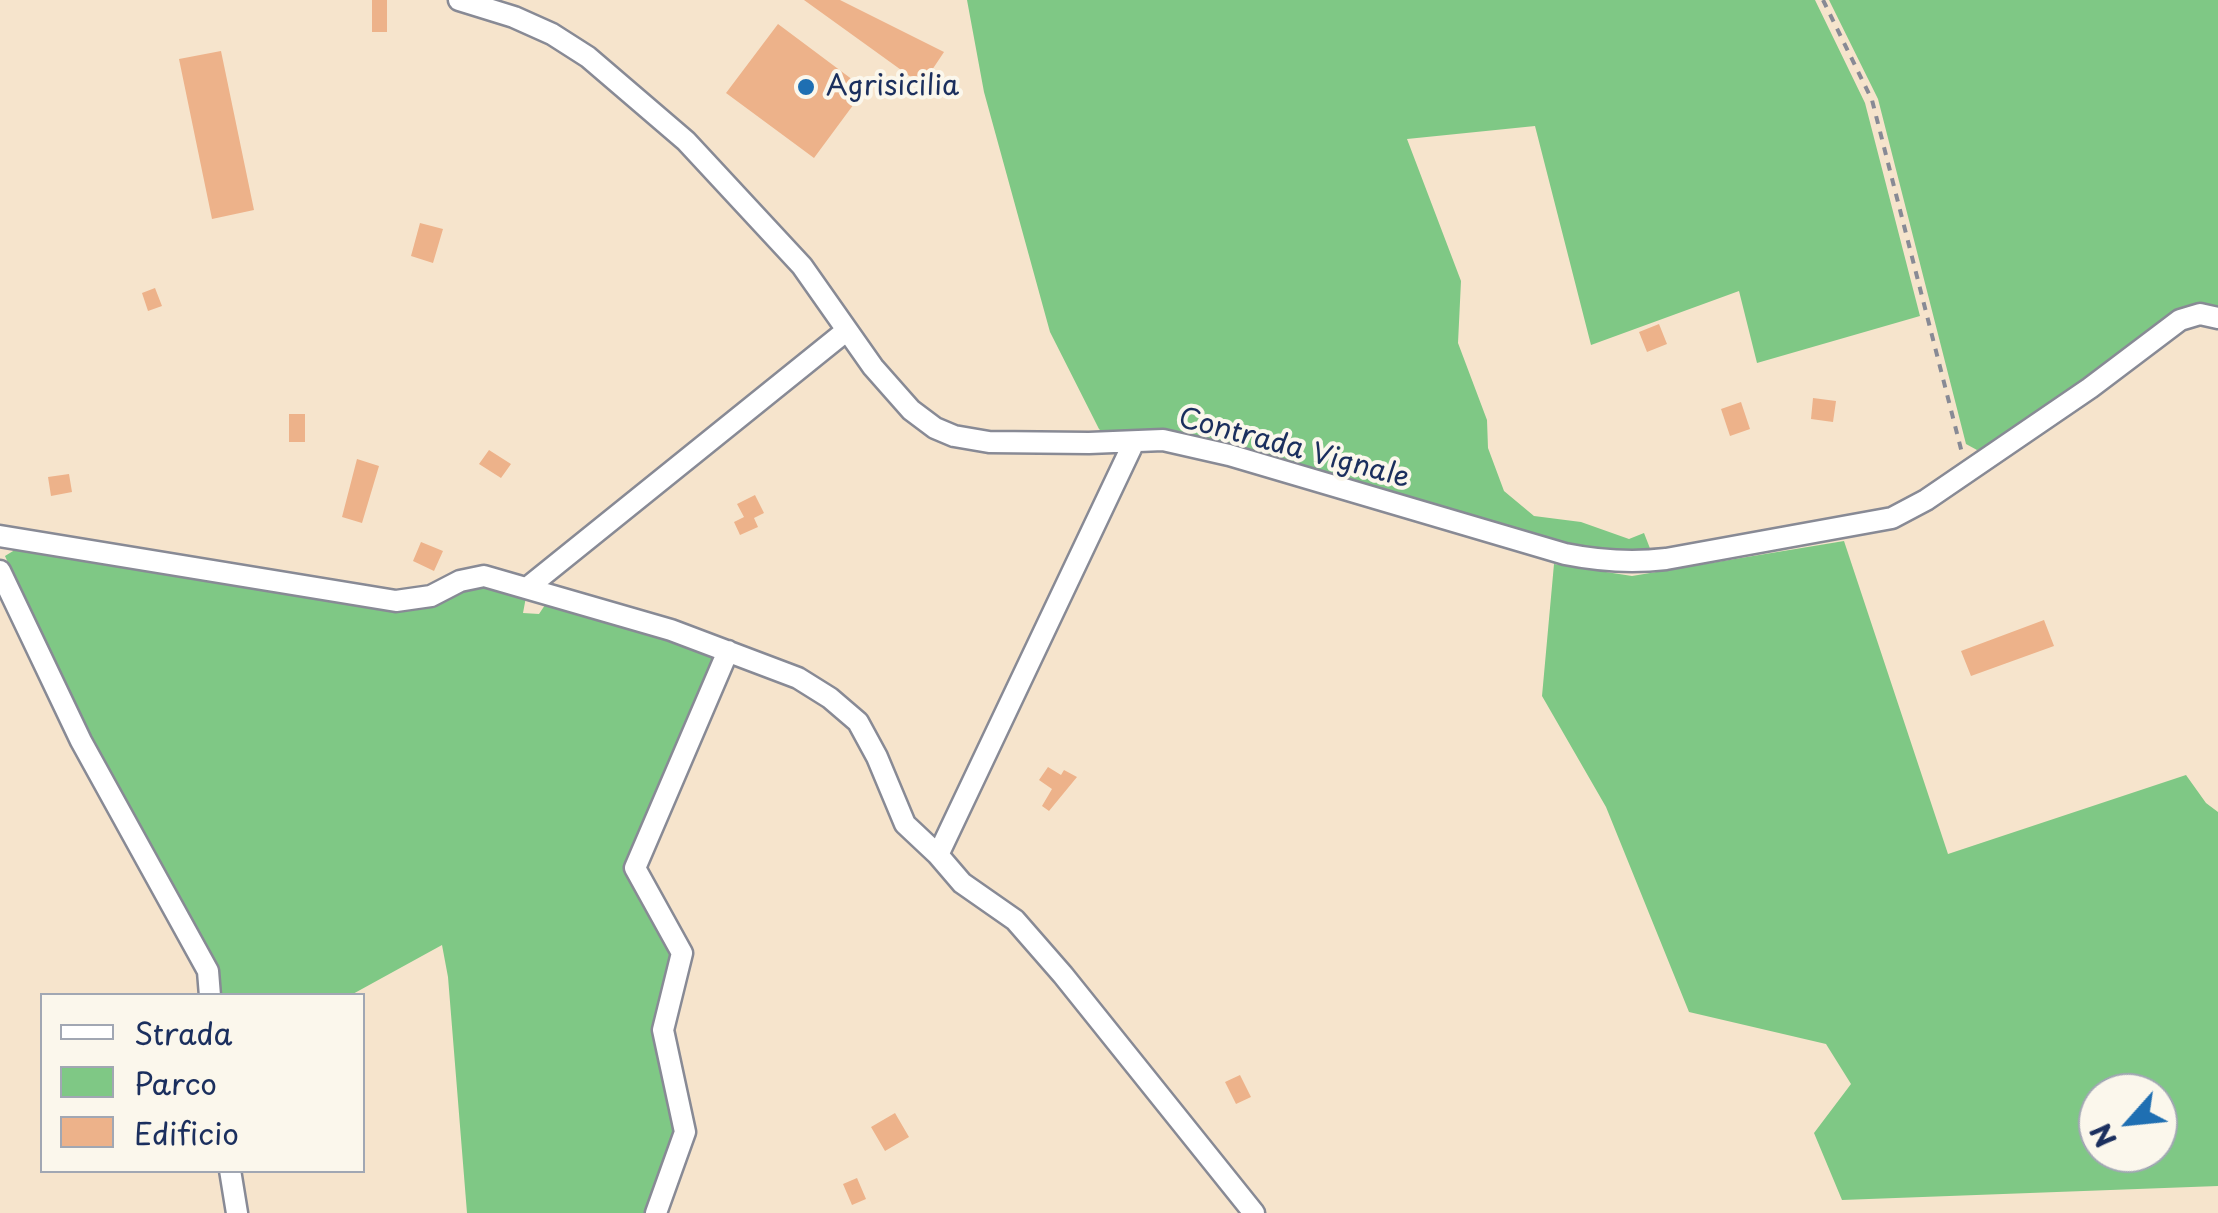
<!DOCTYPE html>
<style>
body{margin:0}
#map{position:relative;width:2218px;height:1213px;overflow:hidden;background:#f6e4cc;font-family:"Playpen Sans",sans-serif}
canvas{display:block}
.legend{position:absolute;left:40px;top:993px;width:325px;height:180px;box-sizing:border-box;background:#fbf7ec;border:2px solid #a1a7b3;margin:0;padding:12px 18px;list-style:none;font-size:30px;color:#1b2f5e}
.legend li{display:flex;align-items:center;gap:20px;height:50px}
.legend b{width:50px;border:2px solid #a1a7b3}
.north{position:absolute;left:2078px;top:1073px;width:100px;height:100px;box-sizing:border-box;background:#fbf7ec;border:2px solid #a1a7b3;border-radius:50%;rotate:243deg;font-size:28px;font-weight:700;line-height:40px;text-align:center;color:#1b2f5e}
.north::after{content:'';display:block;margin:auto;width:35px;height:45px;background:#1f6fb2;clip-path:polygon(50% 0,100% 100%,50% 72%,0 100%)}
</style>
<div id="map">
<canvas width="2218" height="1213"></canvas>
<ul class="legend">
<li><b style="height:12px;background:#fff"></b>Strada</li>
<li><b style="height:28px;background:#7fc885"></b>Parco</li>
<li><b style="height:28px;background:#edb28a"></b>Edificio</li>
</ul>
<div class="north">N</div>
</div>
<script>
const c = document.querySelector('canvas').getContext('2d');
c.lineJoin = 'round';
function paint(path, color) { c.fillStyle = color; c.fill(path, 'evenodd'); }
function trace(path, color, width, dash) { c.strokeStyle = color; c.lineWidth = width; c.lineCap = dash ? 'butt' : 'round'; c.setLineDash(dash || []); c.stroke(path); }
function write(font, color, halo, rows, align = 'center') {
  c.font = font + ' "Playpen Sans",sans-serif'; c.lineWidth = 8; c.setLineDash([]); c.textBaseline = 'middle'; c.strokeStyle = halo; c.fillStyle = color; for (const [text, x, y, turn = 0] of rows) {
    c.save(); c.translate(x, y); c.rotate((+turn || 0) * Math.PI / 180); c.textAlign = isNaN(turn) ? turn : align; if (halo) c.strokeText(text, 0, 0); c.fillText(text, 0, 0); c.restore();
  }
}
paint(new Path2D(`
 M967,0H1815L1865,103L1920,316L1757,363L1739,291L1591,345L1535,126L1407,139L1461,281L1458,343L1487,420L1488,448L1504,491L1534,516L1581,522L1629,539L1644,533L1651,551L1607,552L1560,544L1223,442L1162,432L1106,436L1099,429L1050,332L984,92Z
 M1829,0H2218V309L2171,315L1992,446L1977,450L1966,444L1878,99Z
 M1844,541L1948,854L2186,775L2206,803L2218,812V1186L1842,1200L1814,1133L1851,1084L1826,1044L1689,1012L1606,807L1542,696L1554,564L1632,576ZM2158,1093V1153H2098V1093Z
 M18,548L380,610L420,609L455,592L473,587L498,588L526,597L523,613L539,614L547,602L556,600L713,658L628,869L674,954L655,1033L680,1136L650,1213H467L448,977L442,945L351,995H217L82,732L5,556Z`), '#7fc885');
paint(new Path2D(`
 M372,0H387V32H372Z
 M804,0H840L944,52L922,85Z
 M778,24L865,89L814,158L726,93Z
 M221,51L254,210L212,219L179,59Z
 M420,223L443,229L433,263L411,256Z
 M155,288L162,306L148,311L142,293Z
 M1659,324L1667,344L1647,352L1639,332Z
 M1813,398L1836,401L1833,422L1811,419Z
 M1741,402L1750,429L1730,436L1721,409Z
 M289,414H305V442H289Z
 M489,450L511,464L501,478L479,464Z
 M357,459L379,466L362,523L342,517Z
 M69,474L72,492L51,496L48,477Z
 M755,495L764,513L754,518L758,527L740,535L734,522L744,517L737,504Z
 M421,542L443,551L434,571L413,561Z
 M2044,620L2054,646L1971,676L1961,651Z
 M1048,767L1061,775L1064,770L1077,777L1049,811L1042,806L1052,789L1039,780Z
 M1240,1075L1251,1097L1236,1104L1225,1082Z
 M895,1113L909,1137L885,1151L871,1127Z
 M857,1178L866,1199L852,1205L843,1184Z`), '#edb28a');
const minor = new Path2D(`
 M459,0L514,17L552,34L588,57L686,141L802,266L873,367L911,410L935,428L954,436L989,442L1089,443L1163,440L1229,455L1565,554C1600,561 1631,563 1666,559L1892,518L1926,500L2090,388L2180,320L2200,314L2218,318
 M0,536L396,601L431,596L460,581L484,576L671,630L798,678L830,698L858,722L877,757L905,824L938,855L962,883L1015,920L1063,975L1254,1213
 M0,571L81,741L208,971L210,996
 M527,588L846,331
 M938,855L1134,442
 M230,1170L237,1213
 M656,1213L685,1132L663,1030L682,953L635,868L728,651`);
trace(minor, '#888a95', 25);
trace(new Path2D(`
 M1823,0L1872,100L1962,453`), '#888a95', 4, [8, 8]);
trace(minor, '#fff', 20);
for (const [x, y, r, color] of [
 [806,87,10,"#1f6fb2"]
]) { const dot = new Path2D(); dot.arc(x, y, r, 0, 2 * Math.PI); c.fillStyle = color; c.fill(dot); trace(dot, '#fbf7ec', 4); }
write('28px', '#1b2f5e', '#fbf7ec', [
 ["Agrisicilia",826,87]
], 'left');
write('28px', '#1b2f5e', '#fbf7ec', [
 ["Contrada Vignale",1294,449,15]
]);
</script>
